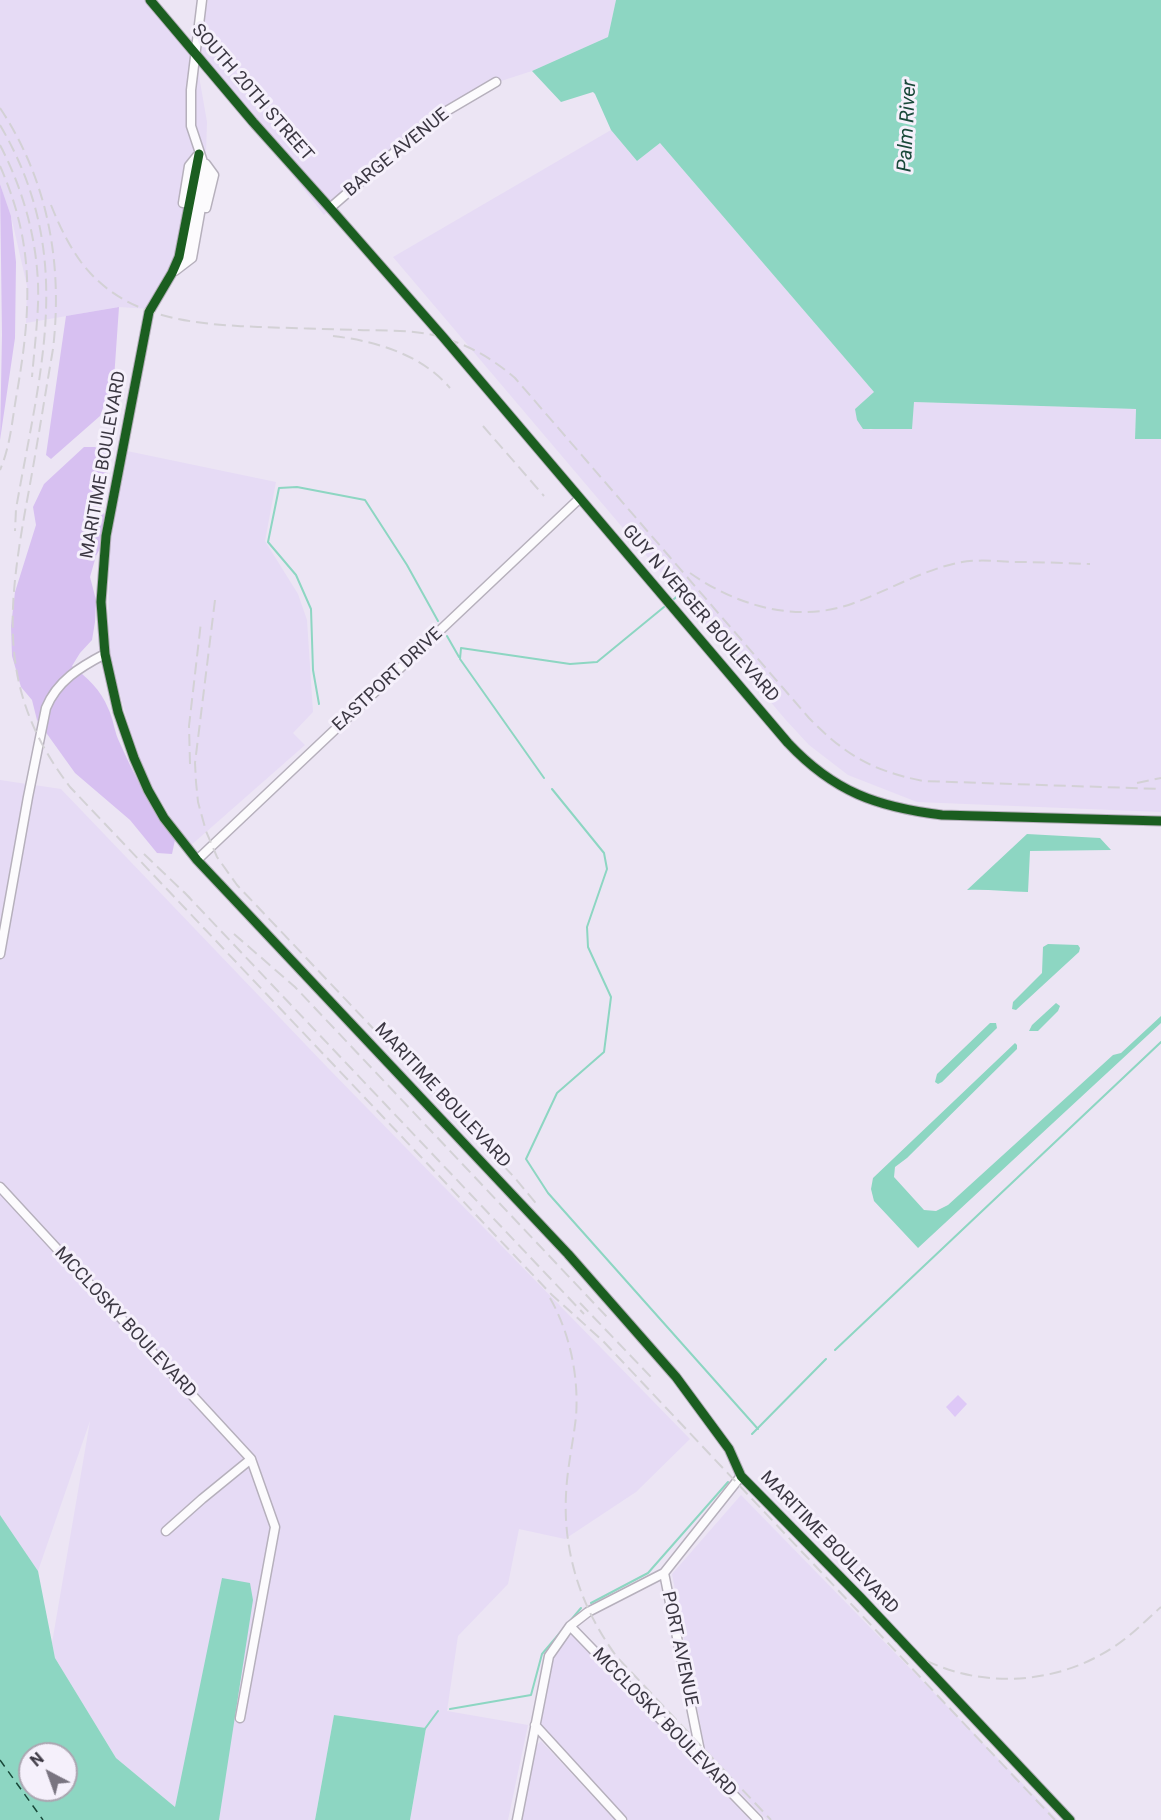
<!DOCTYPE html>
<style>
body{margin:0}
#map{position:relative;width:1161px;height:1820px;overflow:hidden;background:#ece5f4;font-family:Roboto,sans-serif}
canvas{display:block}
.north{position:absolute;left:18px;top:1742px;width:60px;height:60px;box-sizing:border-box;background:#f5f0fb;border:2px solid #aba6b1;border-radius:50%;rotate:319deg;font-size:16px;font-weight:700;line-height:24px;text-align:center;color:#3b3742}
.north::after{content:'';display:block;margin:auto;width:21px;height:27px;background:#797480;clip-path:polygon(50% 0,100% 100%,50% 72%,0 100%)}
</style>
<div id="map">
<canvas width="1161" height="1820"></canvas>
<div class="north">N</div>
</div>
<script>
const c = document.querySelector('canvas').getContext('2d');
c.lineJoin = 'round';
function paint(path, color) { c.fillStyle = color; c.fill(path, 'evenodd'); }
function trace(path, color, width, dash) { c.strokeStyle = color; c.lineWidth = width; c.lineCap = dash ? 'butt' : 'round'; c.setLineDash(dash || []); c.stroke(path); }
function write(font, color, halo, rows, align = 'center') {
  c.font = font + ' Roboto,sans-serif'; c.lineWidth = 6; c.setLineDash([]); c.textBaseline = 'middle'; c.strokeStyle = halo; c.fillStyle = color; for (const [text, x, y, turn = 0] of rows) {
    c.save(); c.translate(x, y); c.rotate((+turn || 0) * Math.PI / 180); c.textAlign = isNaN(turn) ? turn : align; if (halo) c.strokeText(text, 0, 0); c.fillText(text, 0, 0); c.restore();
  }
}
paint(new Path2D(`
 M0,0H149L195,53L207,122L204,217L150,309L119,307L26,323L27,286L11,216L0,184Z
 M208,0H616L608,37L532,71L498,82L446,111L324,215L197,54Z
 M611,130L637,161L660,143L875,393L855,409L870,430L878,428L889,429L914,402L1136,409L1135,438L1161,439V812L917,802L848,775L809,745L785,719L393,257Z
 M127,451L276,482L265,541L298,594L307,620L313,712L293,733L305,745L189,847L141,768L108,652L110,532Z
 M0,780L61,789L328,1068L690,1439L636,1492L565,1539L519,1529L508,1584L458,1636L447,1711L528,1725L508,1820H410L426,1728L334,1715L315,1820H219L225,1776L184,1768L175,1807L116,1758L55,1658L52,1643L90,1421L38,1571L0,1515Z
 M741,1495L1058,1820H767L707,1760L672,1574Z
 M572,1634L750,1820H628L540,1723L551,1664L557,1651Z
 M541,1741L615,1820H521L534,1748Z`), '#e6dbf5');
paint(new Path2D(`
 M958,1395L967,1404L955,1417L946,1407Z`), '#dec8f7');
paint(new Path2D(`
 M0,184L11,216L16,262L15,338L0,440L2,335Z
 M119,307L114,379L100,416L51,459L46,455L66,316Z
 M84,447H95L108,455L110,468L104,483L100,504L104,515L106,537L96,556L90,577L96,600L95,622L92,640L80,653L72,666C87,677 101,690 108,708C113,718 114,729 118,739C133,773 152,810 175,840L172,854L157,853L130,820L75,773L37,720L32,700L21,687L12,656L11,626L15,592L36,525L33,507L44,484Z`), '#d7c0f1');
paint(new Path2D(`
 M616,0H1161V439H1135L1136,409L914,402L912,429H863L857,420L855,409L874,392L660,143L637,161L611,130L595,94L593,92L561,102L532,71L608,37Z
 M1027,834L1100,838L1111,850L1030,851L1028,892C1007,892 987,889 967,890Z
 M1048,944L1078,945L1080,948L1079,952L1016,1010L1012,1009L1013,1002L1042,973L1043,947Z
 M1056,1003L1060,1006L1058,1011L1038,1031H1029L1032,1025Z
 M1161,1016V1023L918,1248L874,1201L871,1189L873,1178L1015,1043L1017,1045V1049L907,1158L895,1167L894,1177L924,1210L936,1211L948,1205L1113,1055L1121,1053Z
 M990,1023H996L997,1028L942,1082L938,1084L935,1082L937,1074Z
 M0,1515L38,1571L55,1658L116,1758L175,1807L222,1578L250,1583L253,1600L219,1820H0ZM30,1754H66V1790H30Z
 M334,1715L426,1728L410,1820H315Z`), '#8dd6c2');
trace(new Path2D(`
 M674,599L684,591
 M447,636L459,657
 M319,704L313,670L311,609L296,575L268,542L279,488L297,487L365,500L407,565L438,621
 M544,778L460,659L461,648L570,664L597,662L664,607
 M552,789L604,853L607,869L587,927L588,947L611,997L604,1052L557,1093L526,1159L548,1193L758,1429
 M835,1350L1161,1042
 M752,1434L826,1359
 M591,1603L648,1573L728,1482
 M450,1709L531,1695L542,1654L581,1608
 M424,1730L438,1711`), '#8dd6c2', 2);
trace(new Path2D(`
 M0,1760L43,1820`), '#194839', 1.5, [8, 6]);
const minor = new Path2D(`
 M150,0L253,122L330,208L443,337L788,743C834,792 877,807 942,815L1161,821
 M199,154L179,257L172,273L149,312L106,536L101,602L105,654L118,712L134,758L148,790L164,818L197,860L568,1254L676,1377L729,1449L741,1476L860,1597L1070,1820
 M206,164L214,175L206,208
 M183,203L189,166L197,156
 M330,208L433,119L496,82
 M180,264C193,250 197,191 201,170L200,163
 M175,271L192,258L207,174L191,126V90L202,0
 M197,860L579,499
 M0,954L28,797L46,708C57,681 80,667 105,654
 M0,1187L251,1459
 M166,1531L202,1499L251,1459L275,1527L240,1718
 M664,1573L702,1761
 M570,1626L758,1820
 M535,1725L622,1820
 M517,1820L549,1656L570,1626L588,1612L664,1573L741,1476`);
trace(minor, '#b6b0bc', 11);
trace(minor, '#fcfbfd', 8);
trace(new Path2D(`
 M0,108C48,180 63,264 53,349C44,401 36,453 26,506C6,618 0,695 70,787L552,1295L603,1341L1055,1820
 M0,125C77,256 40,370 16,509L15,531
 M0,145C25,193 40,249 38,304C37,329 34,353 32,377
 M0,166C36,247 31,313 16,398C12,422 10,447 0,470
 M51,205C59,225 68,244 81,262C124,319 192,324 258,327C291,328 325,329 358,330C386,331 417,329 444,338C471,346 494,360 515,378L809,718C845,755 873,771 923,781L1161,789
 M333,336C375,341 421,354 450,388
 M483,426L544,496
 M690,573C737,606 798,624 854,603C889,590 921,571 957,563C975,559 994,561 1012,562C1038,562 1064,563 1090,564
 M215,600L195,763L196,782L198,802L206,831L217,857L237,885L515,1178L539,1207
 M190,764L189,726L201,622
 M1137,783L1161,778
 M144,854L190,898
 M184,892L584,1314
 M234,934L295,987L607,1317
 M550,1298C570,1333 579,1377 576,1417C573,1443 567,1469 566,1495C563,1554 582,1610 617,1657L771,1820
 M580,1303L651,1377
 M896,1642C958,1690 1048,1690 1112,1648C1130,1637 1145,1621 1161,1607`), '#d3d1d5', 2, [12, 6]);
trace(new Path2D(`
 M150,0L253,122L330,208L443,337L788,743C834,792 877,807 942,815L1161,821
 M199,154L179,257L172,273L149,312L106,536L101,602L105,654L118,712L134,758L148,790L164,818L197,860L568,1254L676,1377L729,1449L741,1476L860,1597L1070,1820`), '#1b5e20', 9);
write('18px', '#3b3742', '#f5f0fb', [
 ["SOUTH 20TH STREET",252,93,49],
 ["BARGE AVENUE",397,153,-39],
 ["MARITIME BOULEVARD",104,465,-80],
 ["GUY N VERGER BOULEVARD",700,614,49],
 ["EASTPORT DRIVE",388,680,-43],
 ["MARITIME BOULEVARD",442,1096,47],
 ["MCCLOSKY BOULEVARD",125,1323,47],
 ["MARITIME BOULEVARD",829,1543,46],
 ["PORT AVENUE",679,1649,78],
 ["MCCLOSKY BOULEVARD",664,1723,46]
]);
write('italic 20px', '#194839', '#f5f0fb', [
 ["Palm River",908,126,-87]
]);
</script>
